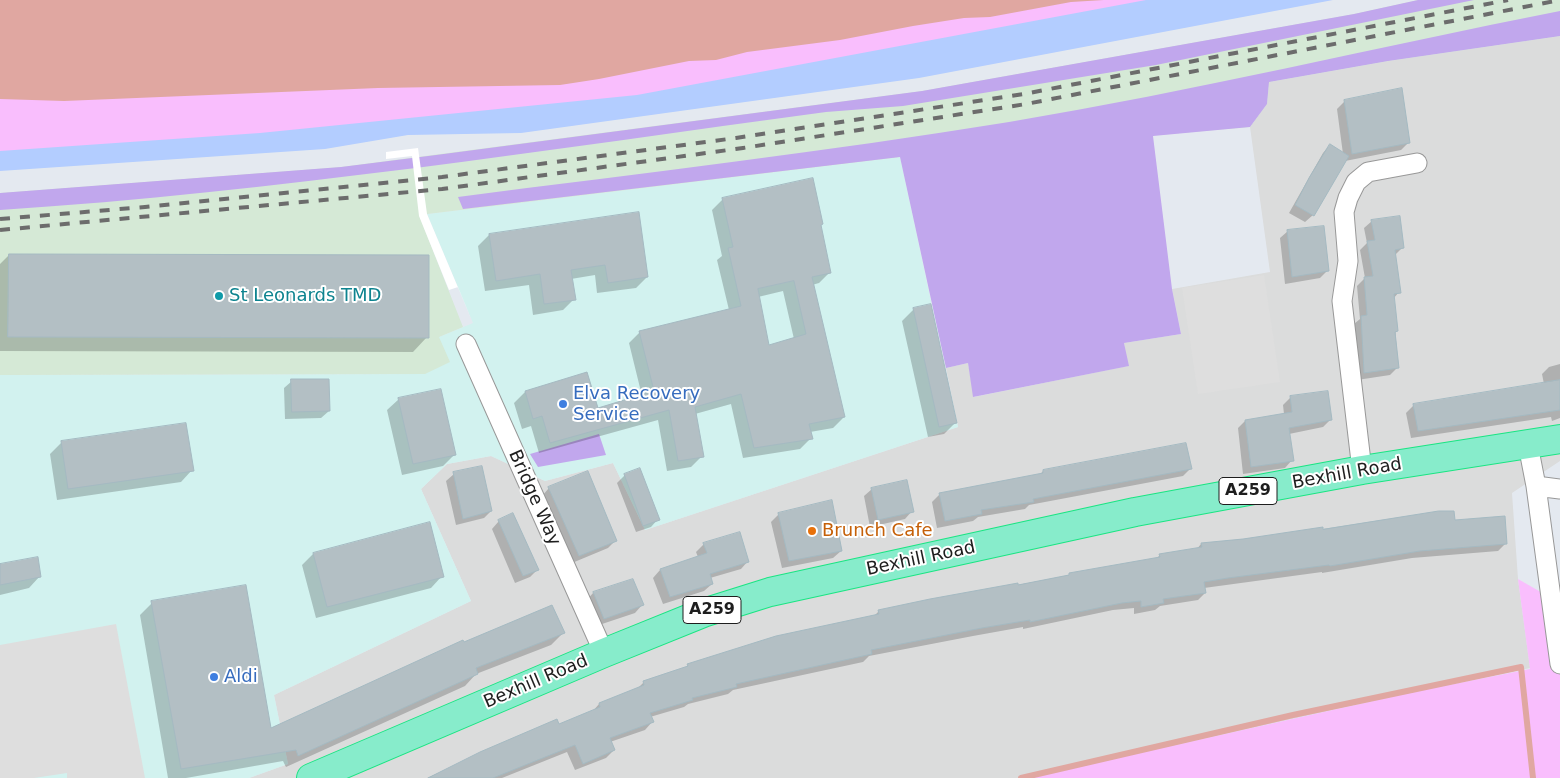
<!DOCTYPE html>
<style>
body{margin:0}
canvas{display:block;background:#e4e9f0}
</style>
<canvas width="1560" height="778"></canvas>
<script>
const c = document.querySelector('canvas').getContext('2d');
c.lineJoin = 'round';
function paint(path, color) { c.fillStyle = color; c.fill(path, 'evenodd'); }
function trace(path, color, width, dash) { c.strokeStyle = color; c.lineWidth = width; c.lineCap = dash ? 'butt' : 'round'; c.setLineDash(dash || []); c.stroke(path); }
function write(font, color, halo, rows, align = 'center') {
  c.font = font + ' "DejaVu Sans",sans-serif'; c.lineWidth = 4; c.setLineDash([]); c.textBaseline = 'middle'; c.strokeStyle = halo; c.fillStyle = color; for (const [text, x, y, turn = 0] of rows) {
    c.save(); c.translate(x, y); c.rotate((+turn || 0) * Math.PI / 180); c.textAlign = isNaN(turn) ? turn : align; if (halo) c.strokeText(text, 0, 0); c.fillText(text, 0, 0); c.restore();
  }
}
paint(new Path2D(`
 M1560,36V461L1512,493L1518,579L1530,668L1418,691L1027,778H249L288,764L274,695L471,601L421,489L447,464L491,456L545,481L613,463L645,530L958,427L946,368L968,363L974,397L1128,366L1124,343L1181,334L1172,289L1270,272L1250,127L1267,104L1269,82L1388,61Z`), '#dbdcdc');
paint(new Path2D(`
 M900,157L958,427L645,530L613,463L545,481L491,456L447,464L421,489L471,601L274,695L288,764L249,778H0V375L425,374L439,337L473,323L427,214Z`), '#d2f2ef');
paint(new Path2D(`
 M1418,0H1560V36L1388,61L1269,82L1267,104L1250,127L900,157L419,215L463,327L439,337L450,362L425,374L0,375V193L341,167L922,91L1354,14Z`), '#d5e9d6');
paint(new Path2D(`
 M1418,0H1474L1156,65L903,106L826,112C551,149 277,192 0,210V193L341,167L436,155L922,91L1354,14Z
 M1560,11V36L1388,61L1269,82L1267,104L1250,127L1153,136L1172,289L1181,334L1124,343L1129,366L973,397L968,363L946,368L900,157L463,209L458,197C642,173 826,152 1009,122C1194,91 1377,47 1560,11Z
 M599,434L606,455L538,467L530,454Z`), '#c1a7ed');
paint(new Path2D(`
 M0,0H1333L919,78L521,133L408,135L325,149L0,171Z`), '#b3cdff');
paint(new Path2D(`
 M0,0H1146L637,95L260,133L0,151Z
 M1518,579L1560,603V778H1027L1418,691L1530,669Z`), '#f9befd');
paint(new Path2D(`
 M1264,275L1280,382L1198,394L1182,288Z
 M116,624L145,778H67V773L34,778H0V645Z`), '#dedede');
paint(new Path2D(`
 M0,0H1104L1071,2L990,17L964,18L913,26L840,40L747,52L716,60L689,61L599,79L560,85L378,88L64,101L0,99Z`), '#e0a7a1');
paint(new Path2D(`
 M418,148L427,214L473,323L458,287L449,290L419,216L412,156L386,159V152Z`), '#fff');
paint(new Path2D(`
 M1345,101L1408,143L1401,150L1345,161L1313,215L1305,222L1289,213L1323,153L1330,145L1343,154L1337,109Z
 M723,199L820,226L830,272L819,283L812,285L844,417L833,428L810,432L811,438L800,449L743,458L731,404L695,414L702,456L691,467L667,471L658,420L539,453L531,426L522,429L514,403L525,392L586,374L597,409L642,396L629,343L640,332L729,310L717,260L722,256L712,210ZM783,291L794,339L768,346L758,297Z
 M638,213L647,277L636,288L597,293L595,275L571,279L574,299L563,310L533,315L529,285L485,291L478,246L489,235Z
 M1372,221L1403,247L1395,255L1399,292L1393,299L1398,367L1390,375L1357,380L1354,324L1360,319L1357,286L1365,278L1360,250L1367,243L1364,228Z
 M1288,231L1328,270L1320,278L1285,284L1280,238Z
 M9,255L427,337L413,352L0,351V264Z
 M914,309L955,423L944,434L928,437L902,321Z
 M1560,364V418L1552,421L1551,417L1411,438L1406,413L1414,405L1544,384L1542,374L1549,367Z
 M292,381L329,411L321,418L285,419L284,388Z
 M1291,397L1330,420L1323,427L1289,434L1292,460L1285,468L1243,474L1238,428L1245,421L1284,414L1283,405Z
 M399,399L454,455L443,466L402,475L387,410Z
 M62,442L192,470L181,482L57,500L50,454Z
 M1191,468L1183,476L1029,505L1025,509L978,517L973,521L937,528L932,502L940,494L1039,476L1043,471Z
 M454,474L491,511L484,518L456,525L446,481Z
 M625,475L658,519L651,527L636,532L617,483Z
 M549,488L616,540L608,548L572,563L542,496Z
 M872,489L912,511L905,519L870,527L864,496Z
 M779,514L841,551L833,558L782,568L771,522Z
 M499,521L537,570L530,577L515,583L492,529Z
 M1453,521L1505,544L1498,551L1412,558L1322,573V572L1204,588L1205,593L1198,600L1160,606L1155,610L1134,614V608L1113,610L1023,629V627L973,636L869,656L863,662L733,690L728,694L688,704L684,707L650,717L652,722L645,730L610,742L614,750L606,758L575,770L567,752L502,778H427L556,721L558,726L593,711L599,704L637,689L644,682L684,669L688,665L873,617L879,611L1156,559L1160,555L1196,550L1201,544L1322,530Z
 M704,544L748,561L741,569L710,578L712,584L704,591L663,604L653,578L660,570L698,557L696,552Z
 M313,554L442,576L431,588L316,618L302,565Z
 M0,566L40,576L29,588L0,595Z
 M632,580L642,605L635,613L596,626L586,601L593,593Z
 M152,603L270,730L463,644L564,632L551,645L476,674L465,686L286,767L283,761L186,778H168L140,615Z`), '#0003');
trace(new Path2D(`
 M1021,778L1293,715L1521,667L1533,778`), '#e0a7a1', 6);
const building = new Path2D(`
 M1402,88L1410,143L1352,154L1344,100Z
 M1330,144L1349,156L1314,216L1295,205L1309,178Z
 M813,178L823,224L821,225L831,273L812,277L845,417L809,424L813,439L754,448L741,394L695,407L704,457L678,461L669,410L550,443L542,416L533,419L525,391L587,372L598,408L654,391L639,331L741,306L728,248L733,247L722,198ZM794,281L806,334L769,345L758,289Z
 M639,212L648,277L608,283L605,265L571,270L576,300L544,304L540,274L496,281L489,234Z
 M1400,216L1404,248L1395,250L1401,293L1394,294L1398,331L1395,332L1399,368L1364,373L1361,316L1367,315L1364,277L1373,276L1367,241L1375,240L1371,220Z
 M1324,226L1329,271L1292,277L1287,230Z
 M9,254L429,255V338L8,337Z
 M931,304L957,423L939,427L913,308Z
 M291,379H329L330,411L292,412Z
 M1560,380V410L1418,431L1413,404Z
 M441,389L456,455L413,464L398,398Z
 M1328,391L1332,420L1289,428L1294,461L1251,467L1245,420L1292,412L1290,396Z
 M186,423L194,471L68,489L61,441Z
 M1186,443L1192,469L1033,499L1034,502L981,510L982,514L945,521L939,493L1043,473V470Z
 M482,466L492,511L463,519L453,472Z
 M640,468L660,520L643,526L624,474Z
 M588,471L617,541L579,556L548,487Z
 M907,480L914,512L878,520L871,488Z
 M832,500L842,551L789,561L778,513Z
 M1439,511H1454L1455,520L1505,516L1507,544L1420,551L1330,566L1329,565L1228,578L1204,582L1206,593L1163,599L1164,603L1141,607V601L1122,603L1030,622V620L982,628L871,650L872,654L736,684L737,687L692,698L693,700L650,713L654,722L610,738L615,750L583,764L575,745L493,778H428L480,752L557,719L559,724L600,707L599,703L644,685L643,681L688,666L687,664L776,636L879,614L878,610L930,599L1018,583V585L1069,575V573L1160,557L1159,554L1202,547L1201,543L1243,539L1323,527V529Z
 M513,513L539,570L523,576L498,520Z
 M430,522L444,577L327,607L313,553Z
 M740,532L749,562L710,574L713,584L670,597L660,569L707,553L703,543Z
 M38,557L41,577L0,585V564Z
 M633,579L644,605L604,619L593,592Z
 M246,585L271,728L463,640L464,642L552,605L565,633L476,668L478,674L298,756L296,750L181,769L151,601Z`);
paint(building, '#b3bfc4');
trace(building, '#a5bac2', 1);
const street = new Path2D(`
 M466,344L604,653
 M1528,445L1536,486L1560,664
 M1362,470L1342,301L1348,261L1344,212L1348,198L1356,182L1368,172L1417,163
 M1536,486L1560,489`);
const highway = new Path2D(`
 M311,778L604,653L703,613L770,592L1135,512L1362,470L1560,439`);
trace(street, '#989898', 21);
trace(highway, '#1ae583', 30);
trace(street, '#fff', 19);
trace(highway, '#87eccb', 28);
trace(new Path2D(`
 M0,219L145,207L442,177L736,138L1024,94L1508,0
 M0,230L442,189L743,148L1026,104L1560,0`), '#6c6c6c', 4, [10, 10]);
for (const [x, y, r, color] of [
 [219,296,5,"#0f9aa8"],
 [563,404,5,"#3f7fe0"],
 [812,531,5,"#e8710a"],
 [214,677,5,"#3f7fe0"]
]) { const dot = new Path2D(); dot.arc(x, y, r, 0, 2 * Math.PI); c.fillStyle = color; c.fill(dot); trace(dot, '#fff', 2); }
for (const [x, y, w] of [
 [1248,491,58],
 [712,610,58]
]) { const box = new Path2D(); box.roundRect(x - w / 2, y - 13.5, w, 27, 4); c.fillStyle = '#fff'; c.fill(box); trace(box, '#1e1e1e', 1); }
write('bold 16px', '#1e1e1e', null, [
 ["A259",1248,491],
 ["A259",712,610]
]);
write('18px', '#0d838f', '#fff', [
 ["St Leonards TMD",229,296]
], 'left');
write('18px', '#366cbe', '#fff', [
 ["Elva Recovery",573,394],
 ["Service",573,415],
 ["Aldi",224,677]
], 'left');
write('18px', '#1e1e1e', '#fff', [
 ["Bexhill Road",1347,474,-10],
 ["Bridge Way",534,498,66],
 ["Bexhill Road",921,559,-12],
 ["Bexhill Road",536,682,-23]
]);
write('18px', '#c56008', '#fff', [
 ["Brunch Cafe",822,531]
], 'left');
</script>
